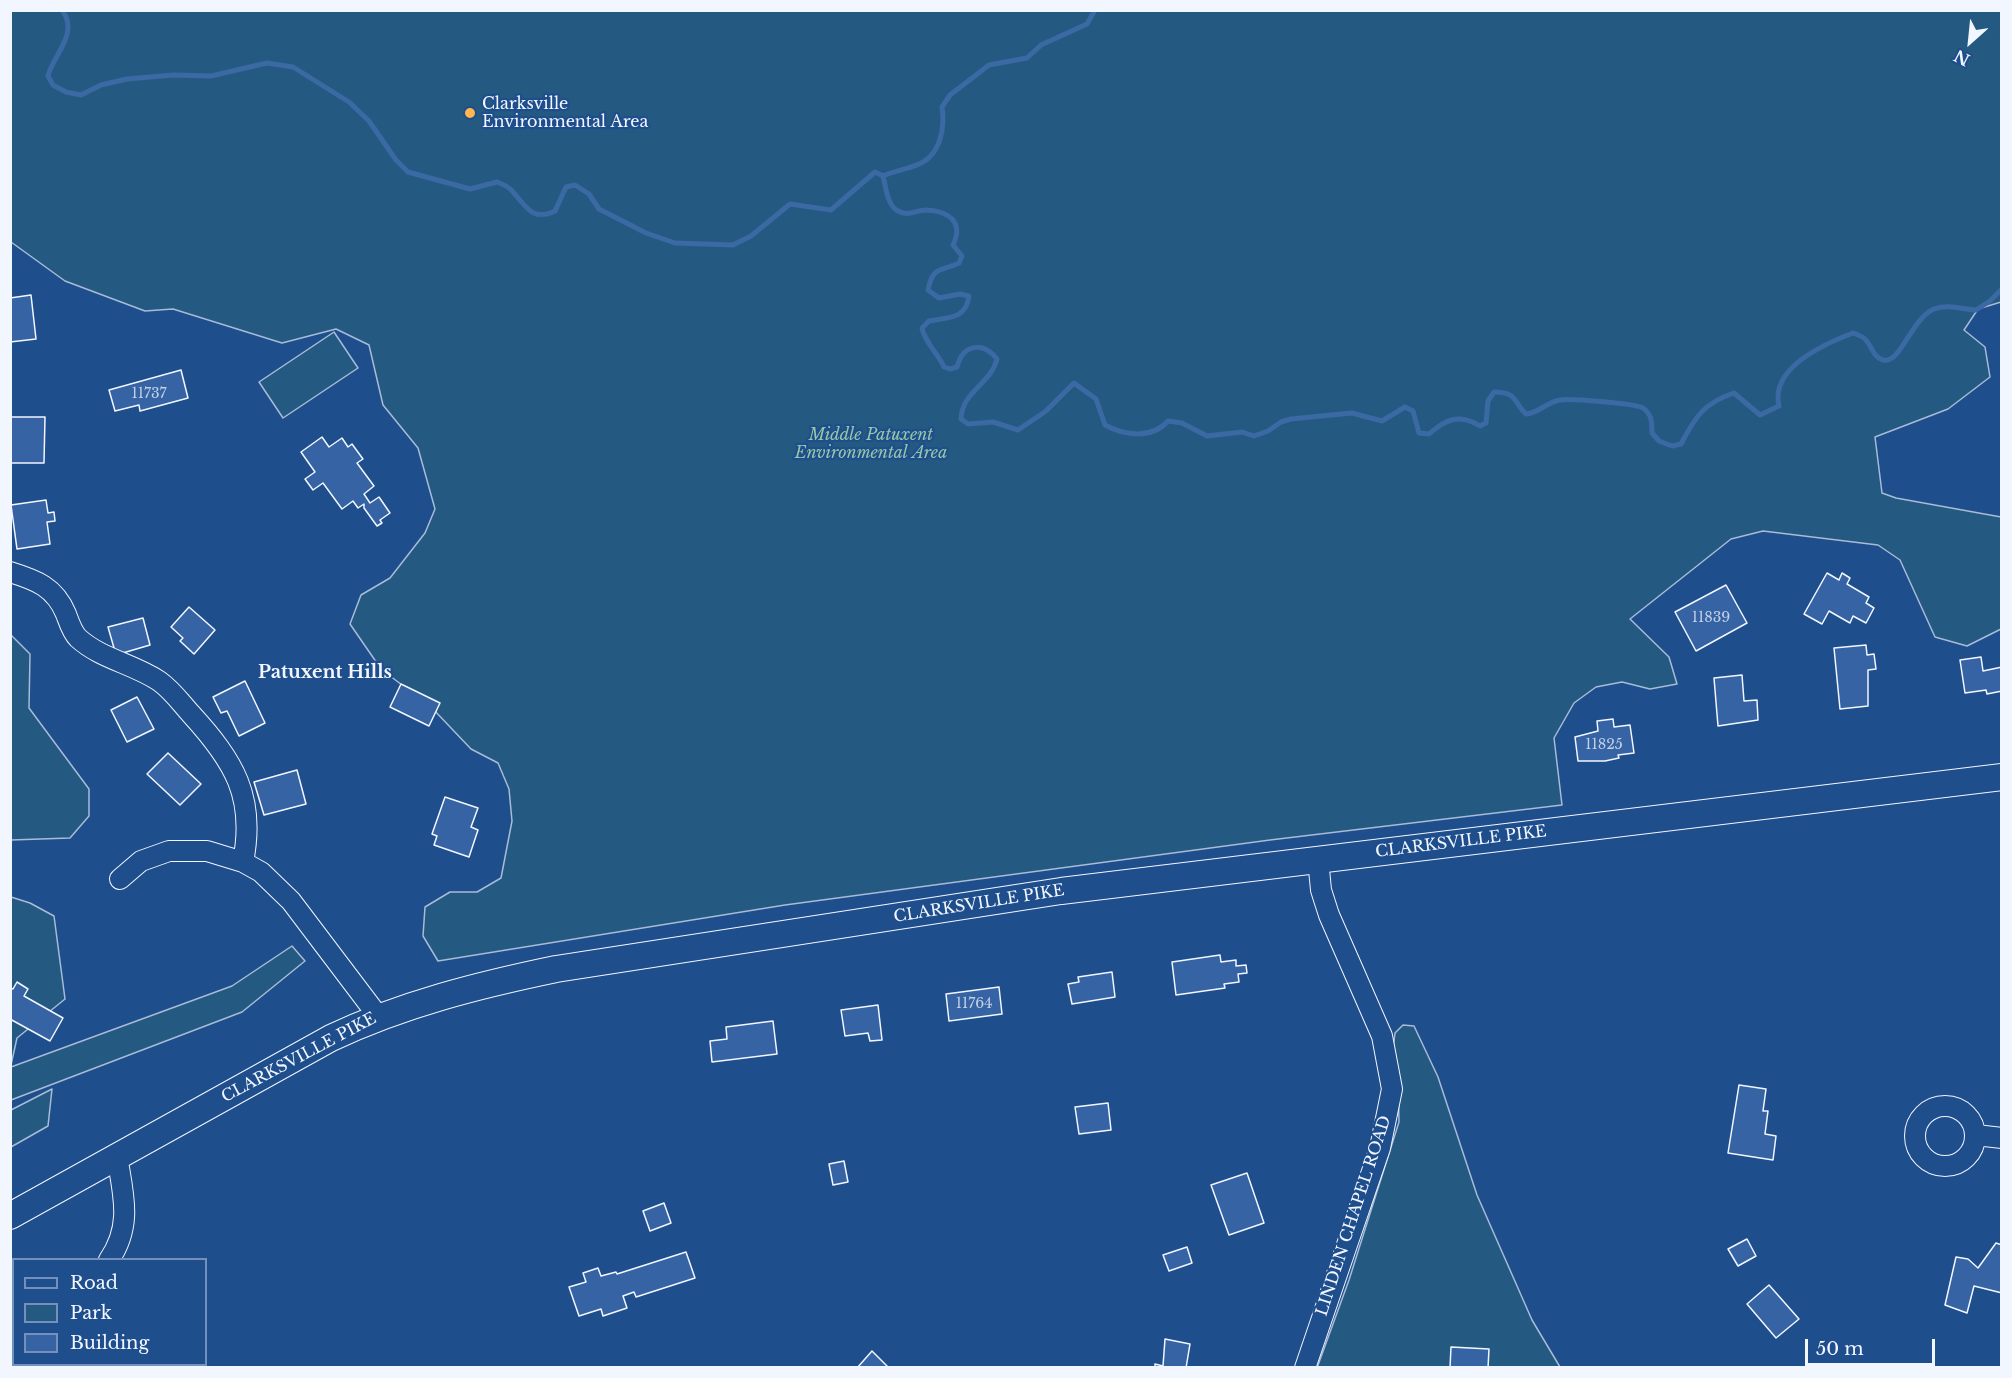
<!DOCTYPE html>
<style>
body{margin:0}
#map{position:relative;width:2012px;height:1378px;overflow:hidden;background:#1f4e8c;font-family:"Libre Baskerville",serif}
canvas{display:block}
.frame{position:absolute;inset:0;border:12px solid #f2f6ff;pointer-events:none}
.legend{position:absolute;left:12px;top:1258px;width:195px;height:108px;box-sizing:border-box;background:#1f4e8c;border:2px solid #7391ba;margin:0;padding:8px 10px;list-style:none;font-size:18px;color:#f2f6ff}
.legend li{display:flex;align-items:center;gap:12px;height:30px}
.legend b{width:30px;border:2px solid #7391ba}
.north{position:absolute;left:1940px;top:12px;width:60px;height:60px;-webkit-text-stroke:4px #1f4e8c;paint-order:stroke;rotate:207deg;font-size:16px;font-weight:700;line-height:24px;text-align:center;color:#f2f6ff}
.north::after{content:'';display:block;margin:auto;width:21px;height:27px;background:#f2f6ff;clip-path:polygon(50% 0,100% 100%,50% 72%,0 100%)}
.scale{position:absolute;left:1805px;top:1339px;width:130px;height:27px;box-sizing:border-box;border:3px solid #f2f6ff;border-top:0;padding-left:8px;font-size:18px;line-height:21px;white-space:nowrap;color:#f2f6ff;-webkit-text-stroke:4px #1f4e8c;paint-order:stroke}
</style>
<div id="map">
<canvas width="2012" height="1378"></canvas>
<div class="frame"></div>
<ul class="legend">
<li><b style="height:8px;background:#1f4e8c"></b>Road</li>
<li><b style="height:16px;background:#245a82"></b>Park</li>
<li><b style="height:16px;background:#3563a3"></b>Building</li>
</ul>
<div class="north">N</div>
<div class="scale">50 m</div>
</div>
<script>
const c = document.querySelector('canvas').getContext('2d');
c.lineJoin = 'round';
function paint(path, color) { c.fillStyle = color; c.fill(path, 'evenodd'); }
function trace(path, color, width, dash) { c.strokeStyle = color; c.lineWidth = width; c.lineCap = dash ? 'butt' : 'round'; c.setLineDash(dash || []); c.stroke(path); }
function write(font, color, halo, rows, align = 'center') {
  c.font = font + ' "Libre Baskerville",serif'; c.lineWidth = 4.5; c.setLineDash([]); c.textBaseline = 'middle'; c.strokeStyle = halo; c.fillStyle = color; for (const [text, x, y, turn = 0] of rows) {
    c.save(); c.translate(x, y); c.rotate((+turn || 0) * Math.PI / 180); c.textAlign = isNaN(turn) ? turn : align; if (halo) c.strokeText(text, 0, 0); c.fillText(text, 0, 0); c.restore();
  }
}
const green = new Path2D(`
 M11,11H2001V302L1978,309L1964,330L1985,347L1990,377L1948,409L1875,437L1882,493L1896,498L2001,517V629L1967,646L1935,637L1900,560L1878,545L1763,531L1731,539L1630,619L1669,657L1677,684L1650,689L1622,682L1596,687L1574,703L1554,738L1562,805L1270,840L785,905L438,961L423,936L425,907L450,892H477L501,878L512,821L509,789L498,763L471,749L432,708L381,669L350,624L361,595L390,578L425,533L435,509L418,448L383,405L369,345L336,329L282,343L173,309L145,311L65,281L11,242Z
 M334,332L358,368L283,418L259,382Z
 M11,635L30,654L29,708L89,789V816L70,838L11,840Z
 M11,897L30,903L54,916L65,999L17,1038L11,1065Z
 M292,946L305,961L242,1012L11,1100V1067L232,986Z
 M1403,1025L1414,1026L1438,1077L1477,1195L1532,1320L1560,1367L1317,1368L1349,1280L1399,1122L1398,1075L1393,1049L1395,1033Z
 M52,1089L48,1126L11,1147V1110Z`);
paint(green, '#245a82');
trace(green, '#a8bbd7', 1.5);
trace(new Path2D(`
 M62,10C80,33 53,55 48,76L53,85L66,92L81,95L101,85L127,79L173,75L211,76L267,63L293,67L349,102L369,121L396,160L408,172L470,189L497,182C502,184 510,187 513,192C526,206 532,222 555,211L566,187L575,185L589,194L599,209L646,233L675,243L733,245L751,236L790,204L831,210L875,172L883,176C886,187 887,205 898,211C909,217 915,210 926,210C949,211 964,222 953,245L962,256L959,263C941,272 933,265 928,290L939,298L960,294L969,296C966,320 948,317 929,321L922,328C924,341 939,355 944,367L950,369L957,367C963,344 983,341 997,359C991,384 962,391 961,419L968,424L993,422L1018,430L1046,411L1074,383L1096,399L1105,425C1125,436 1152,439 1168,421L1182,423L1207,436L1242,432L1254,436L1268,431L1281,422L1291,419L1352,413L1382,421L1405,407L1413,411L1419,433L1429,434C1446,419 1460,413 1480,426L1486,423L1488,401L1494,392C1518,392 1513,402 1526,414C1539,413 1547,402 1560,400C1569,398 1638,404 1643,408C1652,414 1652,423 1652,433L1659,441L1672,446L1681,444C1695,417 1704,403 1734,393L1760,415L1779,406C1770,368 1824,344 1853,333C1856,334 1862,336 1865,339C1872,346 1873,357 1883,360C1900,365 1911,319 1934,309C1948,304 1961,309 1976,310L1990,301L2002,289
 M883,176C895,171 908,169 919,164C941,155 945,126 942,107L950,95L989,65L1027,58L1041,45L1087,24L1095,10`), '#3b69a3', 5);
const building = new Path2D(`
 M31,295L36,339L10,342V298Z
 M181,370L188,398L140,411L139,405L115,411L109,390Z
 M10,417H45L44,463H10Z
 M322,437L329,447L342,438L348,447L352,444L363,459L357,463L374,486L364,494L370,503L379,497L390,513L380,520L382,523L377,526L364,508V504L358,508L353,501L342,509L323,483L313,490L305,479L315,472L301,452Z
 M46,500L48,513L54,512L55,521L47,522L50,544L17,549L11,505Z
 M1827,573L1839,580L1842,573L1850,578L1847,584L1869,597L1866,603L1874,608L1866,623L1853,616L1850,623L1829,611L1822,624L1804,614Z
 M1726,585L1747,623L1696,651L1675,612Z
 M189,607L215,630L194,654L180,641L183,638L171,627Z
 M143,618L150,645L116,655L108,627Z
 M1866,645L1867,655L1874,654L1876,669L1868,670V706L1840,709L1834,648Z
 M1981,657L1983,671L2002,667V691L1987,694L1986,690L1965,693L1960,660Z
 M1742,675L1744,701L1757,700L1758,720L1718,726L1714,678Z
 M245,681L265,723L239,736L227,711L221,713L213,697Z
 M401,684L440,703L429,726L390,707Z
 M137,697L154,729L127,742L111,710Z
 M1613,719L1614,727L1630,725L1634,753L1618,755L1619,758L1605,761H1578L1575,737L1598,731L1597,721Z
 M168,753L201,784L180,805L147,774Z
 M297,770L306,804L264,815L254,782Z
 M445,797L478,808L471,827L478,830L469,857L434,845L437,836L432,834Z
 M1220,955L1221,962L1236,960V966L1246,965L1247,973L1238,974L1239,982L1224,984L1225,988L1176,995L1172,962Z
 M1112,972L1115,997L1072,1004L1068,984L1079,982L1078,977Z
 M17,982L28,989L24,996L63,1018L50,1041L10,1019V988L13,989Z
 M999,987L1002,1014L949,1021L946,994Z
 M878,1005L882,1040L870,1041L868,1033L845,1036L841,1010Z
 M773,1021L777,1054L712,1062L710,1041L727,1039L726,1027Z
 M1739,1085L1766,1089L1763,1111H1768L1765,1134L1776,1136L1773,1160L1728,1153Z
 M1108,1103L1111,1130L1079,1134L1075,1107Z
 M844,1161L848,1182L833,1185L829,1164Z
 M1247,1173L1264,1223L1229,1235L1211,1185Z
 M664,1203L671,1223L650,1231L643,1211Z
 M1747,1239L1756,1256L1738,1266L1728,1249Z
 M1996,1243L2002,1245V1293L1974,1286L1967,1313L1945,1305L1956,1257L1968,1259L1978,1268Z
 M1187,1247L1192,1263L1169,1271L1163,1255Z
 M686,1252L695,1278L636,1297L634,1292L623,1296L627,1308L603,1316L601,1309L579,1316L569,1287L586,1282L583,1273L598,1268L601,1276L616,1272L617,1274Z
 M1769,1285L1799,1319L1776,1338L1747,1304Z
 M1165,1339L1190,1344L1186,1368H1155V1364L1163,1366Z
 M1451,1347L1489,1349L1488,1368H1450Z
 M872,1351L889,1368H857Z`);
paint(building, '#3563a3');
trace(building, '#f2f6ff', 1.5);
const minor = new Path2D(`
 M10,572C36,580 55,587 66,614C69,622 72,632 78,638C101,659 134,664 159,681C172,690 181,703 191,714C234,761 256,797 243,862
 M120,879L141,861L169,851H207L243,862L261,872L291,901L378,1016
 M1915 1136a30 30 0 1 1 60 0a30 30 0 1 1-60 0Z
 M1976,1135L2002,1138
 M109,1260C133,1225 123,1194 117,1156
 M10,1315L14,1313
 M1305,1368L1380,1148L1392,1089L1382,1036L1329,915L1321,890L1318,859`);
const major = new Path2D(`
 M10,1216L331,1038C403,1004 479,985 556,969L1061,891L2002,777`);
trace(minor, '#f2f6ff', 22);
trace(major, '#f2f6ff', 28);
trace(minor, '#1f4e8c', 20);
trace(major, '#1f4e8c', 26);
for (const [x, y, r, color] of [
 [470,113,6,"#ffb74d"]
]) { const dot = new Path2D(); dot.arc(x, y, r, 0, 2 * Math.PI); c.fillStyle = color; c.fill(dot); trace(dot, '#1f4e8c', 2); }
write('14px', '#c3d1e8', null, [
 ["11737",149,394],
 ["11839",1711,618],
 ["11825",1604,745],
 ["11764",974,1004]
]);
write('16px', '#f2f6ff', '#1f4e8c', [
 ["Clarksville",482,104],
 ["Environmental Area",482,122]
], 'left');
write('italic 16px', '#97c8a6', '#1f4e8c', [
 ["Middle Patuxent",871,435],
 ["Environmental Area",871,453]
]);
write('16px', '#f2f6ff', '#1f4e8c', [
 ["CLARKSVILLE PIKE",1461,842,-7],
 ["CLARKSVILLE PIKE",979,904,-9],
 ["CLARKSVILLE PIKE",299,1058,-28],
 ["LINDEN CHAPEL ROAD",1354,1216,-72]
]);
write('bold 18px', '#f2f6ff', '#1f4e8c', [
 ["Patuxent Hills",325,673]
]);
</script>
